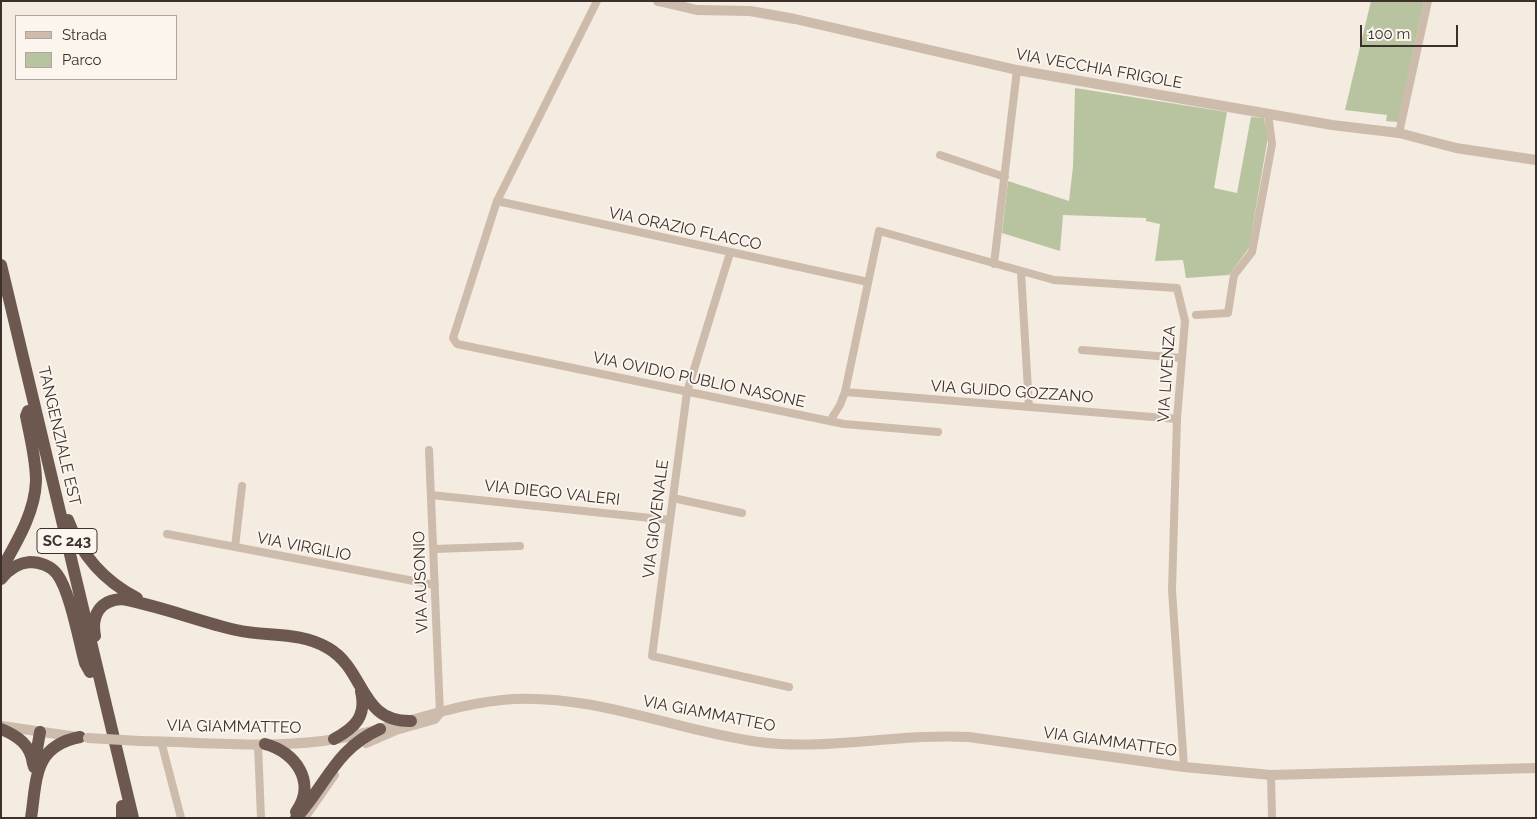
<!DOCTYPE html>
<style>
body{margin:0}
#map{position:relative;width:1537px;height:819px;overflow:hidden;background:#f4ebe1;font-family:Raleway,sans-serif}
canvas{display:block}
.frame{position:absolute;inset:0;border:2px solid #3b302b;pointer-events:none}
.legend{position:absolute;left:15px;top:15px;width:162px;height:65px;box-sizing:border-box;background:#fbf5ee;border:1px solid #aea6a0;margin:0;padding:6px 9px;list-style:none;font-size:15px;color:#3b302b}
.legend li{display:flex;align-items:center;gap:10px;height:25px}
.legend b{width:25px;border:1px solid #aea6a0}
.scale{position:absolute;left:1360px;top:25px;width:98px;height:22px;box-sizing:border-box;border:2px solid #3b302b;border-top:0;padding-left:6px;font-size:15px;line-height:18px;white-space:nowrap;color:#3b302b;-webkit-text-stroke:4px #fbf5ee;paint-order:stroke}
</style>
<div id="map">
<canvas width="1537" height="819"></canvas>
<div class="frame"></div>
<ul class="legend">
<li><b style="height:6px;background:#cdbbac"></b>Strada</li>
<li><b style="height:14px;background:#b8c4a0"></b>Parco</li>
</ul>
<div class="scale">100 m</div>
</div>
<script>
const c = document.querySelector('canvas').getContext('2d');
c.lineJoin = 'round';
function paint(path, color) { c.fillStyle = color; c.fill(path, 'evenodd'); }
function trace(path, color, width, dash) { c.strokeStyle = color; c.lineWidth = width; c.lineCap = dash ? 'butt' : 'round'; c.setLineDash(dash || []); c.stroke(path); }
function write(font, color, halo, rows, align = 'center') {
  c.font = font + ' Raleway,sans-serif'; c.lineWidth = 4; c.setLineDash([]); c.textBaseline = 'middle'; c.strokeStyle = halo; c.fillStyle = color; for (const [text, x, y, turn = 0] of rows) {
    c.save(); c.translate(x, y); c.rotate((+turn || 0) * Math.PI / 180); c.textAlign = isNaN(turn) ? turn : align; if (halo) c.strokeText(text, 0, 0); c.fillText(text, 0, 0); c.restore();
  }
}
paint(new Path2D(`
 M1371,1H1424L1398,122L1386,121L1387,115L1345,110Z
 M1075,88L1227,112L1214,188L1237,193L1251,117L1264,118L1268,137L1249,248L1229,275L1186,278L1183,260L1155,261L1160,224L1146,221V218L1063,215L1060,251L1002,233L1008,181L1069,201L1073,167Z`), '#b8c4a0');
trace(new Path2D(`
 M597,1L497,201L453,338L457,344L844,424L938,432
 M1399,133L1428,1
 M940,155L1005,177
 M497,201L868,282
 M730,253L687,392L652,656L789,687
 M994,264L1017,70
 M1021,272L1029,407
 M1196,315L1228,313L1234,275L1252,252L1272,144L1268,114
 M1082,350L1182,358
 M845,392L1177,419
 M830,421L840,405L845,392L879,231L1054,280L1177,288L1185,321L1177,419L1172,590L1184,767
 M431,495L670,520
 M673,498L742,513
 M167,534L435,585
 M235,547L242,486
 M434,549L520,546
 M161,741L181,818
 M366,744L396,731L435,720L440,714L429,450
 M258,745L261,818
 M1271,775L1272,818
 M305,818L335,775`), '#cdbbac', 8);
trace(new Path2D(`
 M658,1L697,10L750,11L795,19L1017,70L1332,125L1399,133L1456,148L1536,160
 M2,726L77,737
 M140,741C207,742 276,750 342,738C399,727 456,702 514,699C598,695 677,731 759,742C828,751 899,733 969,737L1184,767L1271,775L1536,768`), '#cdbbac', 10);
trace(new Path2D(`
 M1,265L133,818
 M68,520C81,555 104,581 137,598
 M1,570C16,543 35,513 36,481C36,459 30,437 26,416L28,411
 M1,579C8,570 18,563 30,562C40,562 51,566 57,574C70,591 79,641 85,663L90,672
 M95,636C91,615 100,600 122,599C161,606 197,621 236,630C266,637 300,631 328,648C366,670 359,722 411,721
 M1,729C18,736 31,745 33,764
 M334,739C355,728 367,716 361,691
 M265,744C296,752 317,783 296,812
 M34,767L40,732
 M31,818C37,779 33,746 80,737
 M122,818V806
 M296,818C327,784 335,749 380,729`), '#6c584f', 12);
trace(new Path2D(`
 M88,738L140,741`), '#cdbbac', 10);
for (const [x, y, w] of [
 [67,541,60]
]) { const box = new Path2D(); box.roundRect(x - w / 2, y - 12.5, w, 25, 4); c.fillStyle = '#fbf5ee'; c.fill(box); trace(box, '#3b302b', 1); }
write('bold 15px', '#3b302b', null, [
 ["SC 243",67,541]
]);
write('16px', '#3b302b', '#fbf5ee', [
 ["VIA VECCHIA FRIGOLE",1099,69,10],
 ["VIA ORAZIO FLACCO",685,229,12],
 ["VIA LIVENZA",1167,374,-86],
 ["VIA OVIDIO PUBLIO NASONE",699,380,12],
 ["VIA GUIDO GOZZANO",1012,392,4],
 ["TANGENZIALE EST",59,436,77],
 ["VIA DIEGO VALERI",552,493,6],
 ["VIA GIOVENALE",656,519,-83],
 ["VIA VIRGILIO",304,547,11],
 ["VIA AUSONIO",421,582,-92],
 ["VIA GIAMMATTEO",709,714,11],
 ["VIA GIAMMATTEO",234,727,1],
 ["VIA GIAMMATTEO",1110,742,8]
]);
</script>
